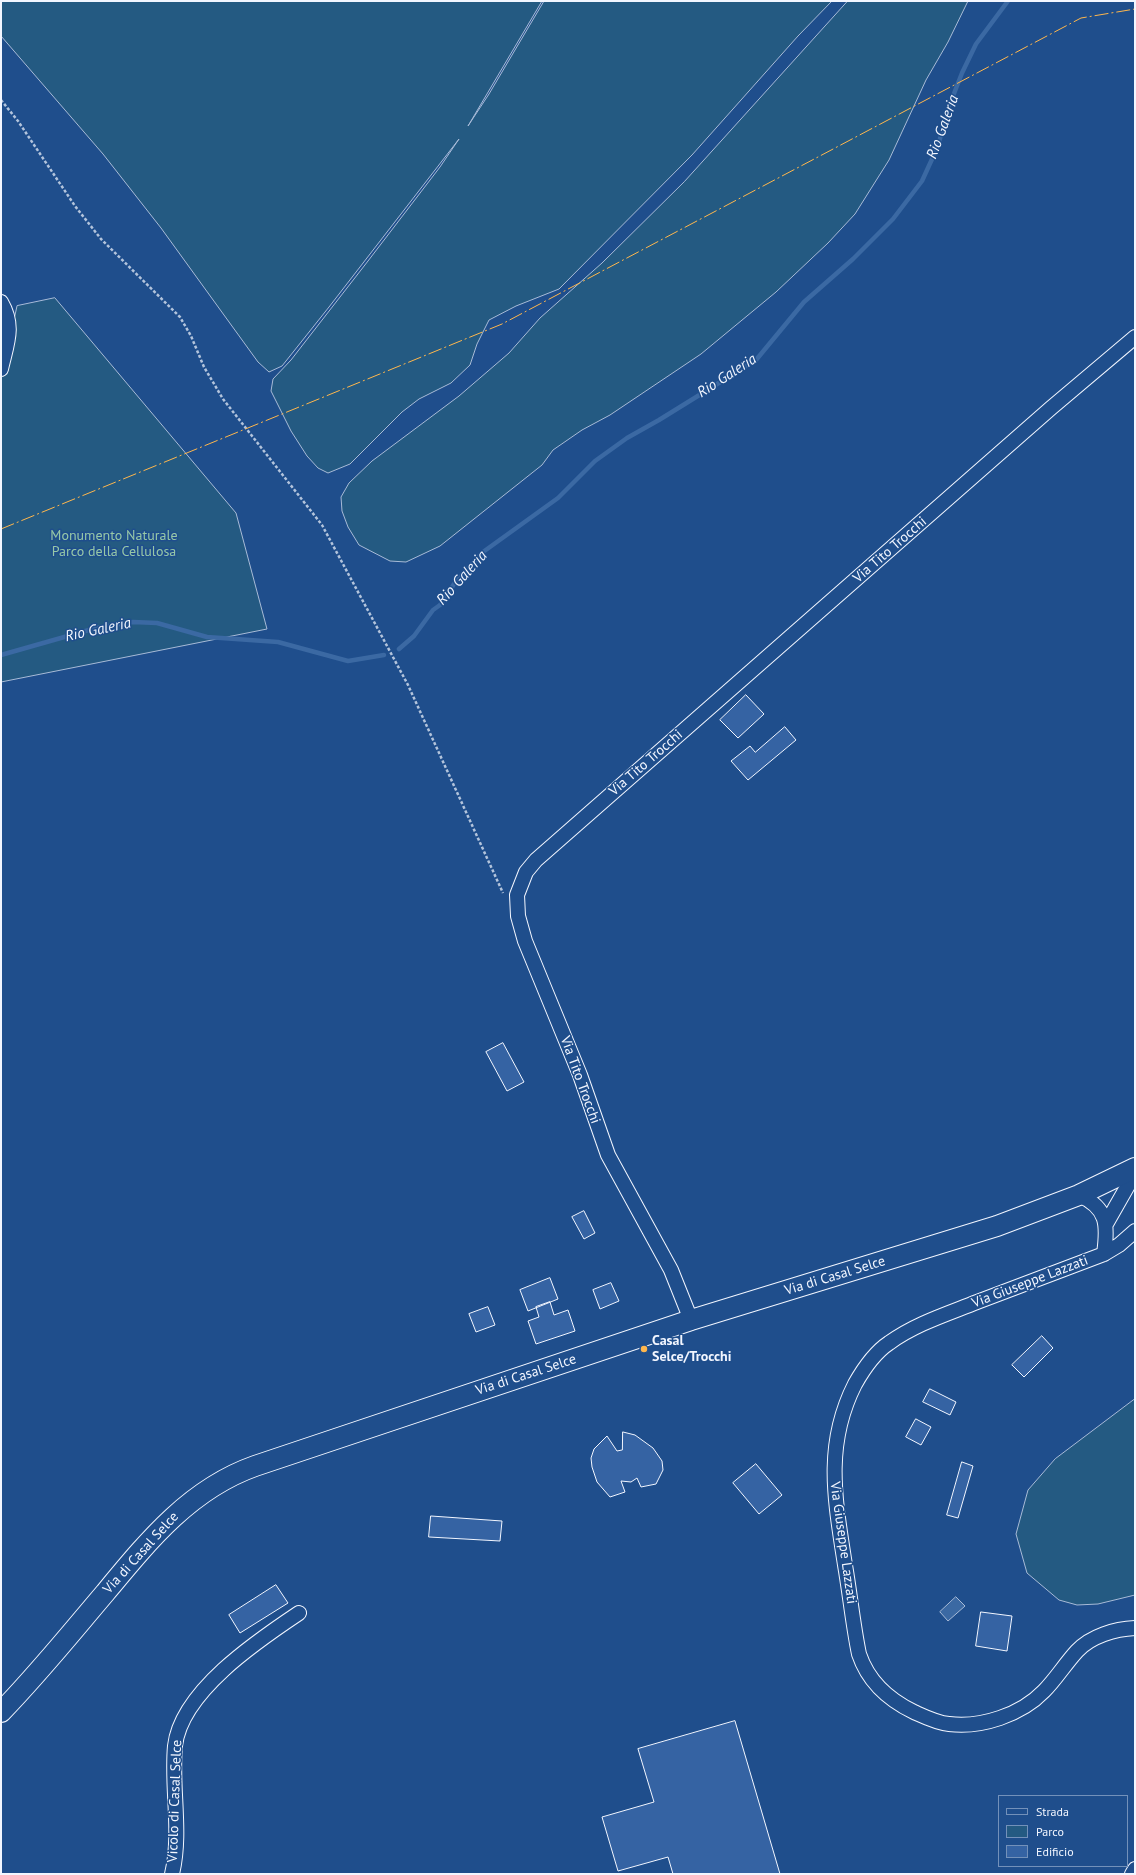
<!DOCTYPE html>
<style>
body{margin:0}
#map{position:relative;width:1136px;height:1875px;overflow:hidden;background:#1f4e8c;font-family:"PT Sans",sans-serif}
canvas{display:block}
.frame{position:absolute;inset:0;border:2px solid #f2f6ff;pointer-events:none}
.legend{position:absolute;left:998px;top:1795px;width:130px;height:72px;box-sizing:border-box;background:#1f4e8c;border:1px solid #7391ba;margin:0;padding:5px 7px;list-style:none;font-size:12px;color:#f2f6ff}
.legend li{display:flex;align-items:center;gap:8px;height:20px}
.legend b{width:20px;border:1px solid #7391ba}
</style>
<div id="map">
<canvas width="1136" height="1875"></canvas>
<div class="frame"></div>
<ul class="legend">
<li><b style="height:5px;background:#1f4e8c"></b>Strada</li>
<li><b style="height:11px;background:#245a82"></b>Parco</li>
<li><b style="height:11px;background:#3563a3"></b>Edificio</li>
</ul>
</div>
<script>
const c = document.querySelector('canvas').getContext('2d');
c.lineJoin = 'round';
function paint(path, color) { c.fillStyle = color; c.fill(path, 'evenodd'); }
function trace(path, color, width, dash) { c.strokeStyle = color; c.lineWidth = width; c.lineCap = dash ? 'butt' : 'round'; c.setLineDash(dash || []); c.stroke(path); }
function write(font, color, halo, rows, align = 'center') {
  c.font = font + ' "PT Sans",sans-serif'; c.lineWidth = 3; c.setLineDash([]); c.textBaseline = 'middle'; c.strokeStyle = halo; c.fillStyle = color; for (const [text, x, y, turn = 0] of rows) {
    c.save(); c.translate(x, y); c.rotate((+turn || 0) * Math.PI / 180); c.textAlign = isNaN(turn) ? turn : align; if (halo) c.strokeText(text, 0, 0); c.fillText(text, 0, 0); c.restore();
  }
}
const green = new Path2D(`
 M1,1H542L468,126L489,94L544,1H832L798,36L692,155L559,289L516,306L489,320L477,344L470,365L451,383L419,399L402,412L350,464L328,473L318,468L307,456L291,431L271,391L273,379L291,360L368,261L440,167L459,139L329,307L282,366L269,372L258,362L161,228L103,154L1,36Z
 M848,1H968L948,42L926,80L889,160L855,214L828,243L776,292L701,354L610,415L582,430L553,450L542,465L440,546L406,562L390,561L359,545L348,527L342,511L341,497L349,483L372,461L459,396L509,353L540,318L602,263L684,182Z
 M55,298L236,513L267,629L1,682V379L17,306Z
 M1135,1399V1595L1098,1604L1077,1605L1059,1600L1027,1573L1016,1534L1028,1490L1055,1459Z`);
paint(green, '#245a82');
trace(green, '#a8bbd7', 1);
const water = new Path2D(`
 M956,1597L965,1606L948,1621L940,1612Z`);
paint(water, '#3b69a3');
trace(water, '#a8bbd7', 1);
trace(new Path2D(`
 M399,649L414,636L433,610L440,605L454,584L483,552L558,498L595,461L627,438L659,420L756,360L804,302L853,259L893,219L922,181L938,146L948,109L962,73L976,44L1008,1
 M1,655L96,628L133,622L157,623L207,637L278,642L348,661L384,655`), '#3b69a3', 4.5);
const building = new Path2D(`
 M746,695L764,714L738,738L720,720Z
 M785,727L796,740L748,780L731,761L750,746L755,752Z
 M503,1043L524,1082L507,1091L486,1052Z
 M584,1211L595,1233L584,1239L572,1217Z
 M550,1278L558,1299L528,1311L520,1290Z
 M611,1283L619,1301L600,1309L593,1290Z
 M550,1302L554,1315L568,1310L575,1331L536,1344L528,1321L539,1317L536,1307Z
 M488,1307L495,1325L476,1332L469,1314Z
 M1042,1336L1053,1348L1024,1377L1012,1365Z
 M930,1389L956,1402L950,1415L923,1402Z
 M916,1419L931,1427L921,1445L906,1437Z
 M623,1432L635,1435L653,1448L662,1461L663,1470L656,1484L641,1487L637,1478L631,1482L621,1481L625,1492L610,1497L597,1482L592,1467L591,1458L594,1449L607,1436L617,1451L622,1450Z
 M962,1462L973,1466L958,1518L947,1515Z
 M756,1464L782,1495L759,1514L733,1483Z
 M431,1516L502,1521L500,1541L429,1537Z
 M276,1585L288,1603L240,1633L229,1615Z
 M981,1612L1012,1616L1007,1651L976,1646Z
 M735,1721L780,1874H673L668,1857L618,1871L602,1817L654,1802L638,1749Z`);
paint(building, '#3563a3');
trace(building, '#f2f6ff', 1);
const minor = new Path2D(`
 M1,302C15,326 7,343 1,369
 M1079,1195C1108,1208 1108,1225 1104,1254
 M1106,1224L1135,1173
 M1135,1231L1119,1245L1104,1254C1061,1270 1019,1286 977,1302C947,1314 915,1324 889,1343C874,1353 864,1368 855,1384C824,1445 835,1500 845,1565C850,1594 853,1625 859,1654C868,1681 889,1700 914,1712C925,1717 937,1723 949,1724C981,1728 1021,1715 1044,1691C1056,1679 1065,1664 1077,1651C1091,1636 1115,1629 1135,1628
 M691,1320L671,1270L608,1155L580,1075L525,941L518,916L517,895L526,872L536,860L1051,408L1135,337
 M172,1874C182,1832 171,1788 175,1746C181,1692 257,1641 299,1613
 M1132,1874L1135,1869`);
const secondary = new Path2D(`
 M1,1712C38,1674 71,1633 105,1593C148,1541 190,1489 255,1466L691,1320L997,1226L1079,1195L1135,1168`);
trace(minor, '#f2f6ff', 16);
trace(secondary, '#f2f6ff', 22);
trace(new Path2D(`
 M1,100L18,121L75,206L101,239L180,317L191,336L204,367L223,399L322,525L408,685L503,893`), '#b3c4dc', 2.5, [3, 2]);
trace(minor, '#1f4e8c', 14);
trace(secondary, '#1f4e8c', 20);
trace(new Path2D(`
 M1,529L502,324L1081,18L1135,9`), '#ffb74d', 1, [14, 3, 2, 3]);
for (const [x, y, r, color] of [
 [644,1349,4,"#ffb74d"]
]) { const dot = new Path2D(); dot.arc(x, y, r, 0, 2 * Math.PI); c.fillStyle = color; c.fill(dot); trace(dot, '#1f4e8c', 1.5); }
write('14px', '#97c8a6', '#1f4e8c', [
 ["Monumento Naturale",114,536],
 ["Parco della Cellulosa",114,552]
]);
write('14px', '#f2f6ff', '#1f4e8c', [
 ["Via Tito Trocchi",890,550,-41],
 ["Via Tito Trocchi",646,763,-41],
 ["Via Tito Trocchi",580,1080,70],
 ["Via di Casal Selce",835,1276,-17],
 ["Via Giuseppe Lazzati",1030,1282,-21],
 ["Via di Casal Selce",526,1375,-18],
 ["Via Giuseppe Lazzati",843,1543,82],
 ["Via di Casal Selce",141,1553,-48],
 ["Vicolo di Casal Selce",175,1801,-88]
]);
write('bold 14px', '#f2f6ff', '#1f4e8c', [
 ["Casal",652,1341],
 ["Selce/Trocchi",652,1357]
], 'left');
write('italic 15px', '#f2f6ff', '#1f4e8c', [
 ["Rio Galeria",943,127,-70],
 ["Rio Galeria",727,376,-33],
 ["Rio Galeria",462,578,-48],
 ["Rio Galeria",98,630,-12]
]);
</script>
